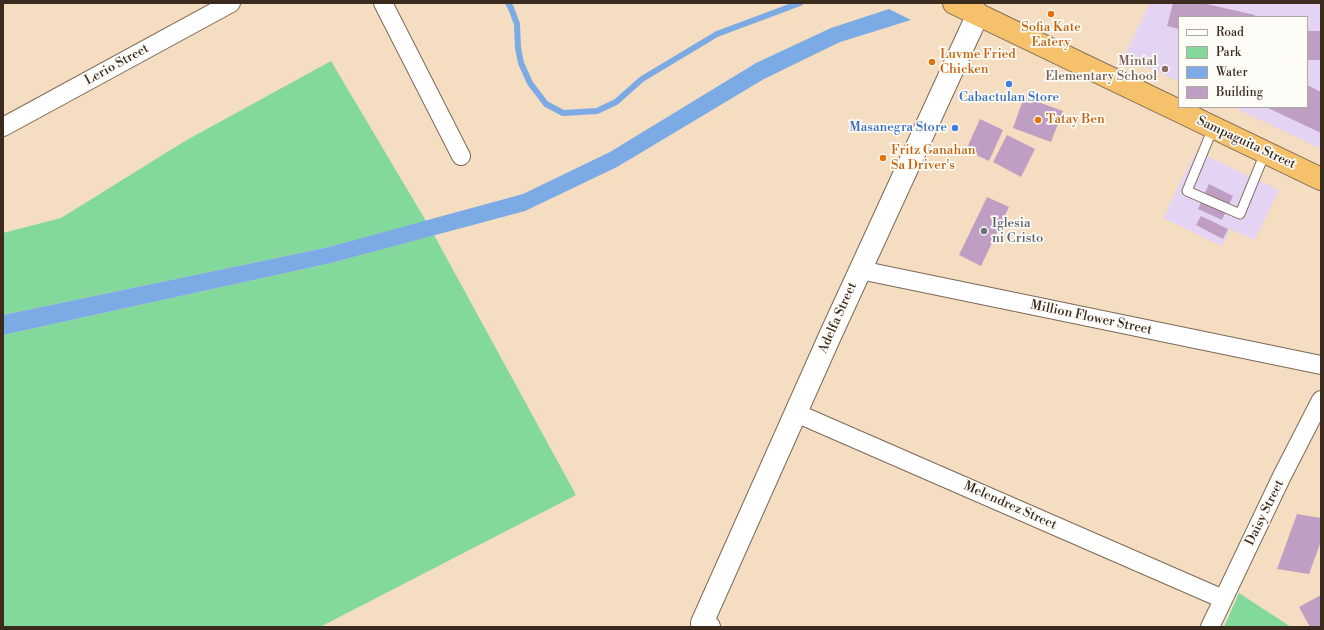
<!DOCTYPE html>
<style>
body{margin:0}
#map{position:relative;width:1324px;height:630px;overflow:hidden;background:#f4ddc0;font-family:"Libre Bodoni",serif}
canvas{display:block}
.frame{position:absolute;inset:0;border:4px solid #3b2a1e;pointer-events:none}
.legend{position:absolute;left:1178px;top:16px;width:130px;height:92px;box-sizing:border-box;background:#fdfcf7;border:1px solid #afa8a0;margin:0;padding:5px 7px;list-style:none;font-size:12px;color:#3b2a1e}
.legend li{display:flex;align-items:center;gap:8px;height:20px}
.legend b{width:20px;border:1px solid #afa8a0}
</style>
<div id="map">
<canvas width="1324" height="630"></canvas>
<div class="frame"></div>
<ul class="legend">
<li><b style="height:5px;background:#fff"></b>Road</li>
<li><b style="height:11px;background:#83d99c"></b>Park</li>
<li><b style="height:11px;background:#7baae5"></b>Water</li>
<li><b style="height:11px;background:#be9fc3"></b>Building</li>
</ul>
</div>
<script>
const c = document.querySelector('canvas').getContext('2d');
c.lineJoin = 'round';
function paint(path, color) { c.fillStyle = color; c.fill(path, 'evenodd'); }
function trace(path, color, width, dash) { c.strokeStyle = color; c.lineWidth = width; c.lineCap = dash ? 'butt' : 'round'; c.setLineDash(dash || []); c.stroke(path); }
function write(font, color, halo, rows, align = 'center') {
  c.font = font + ' "Libre Bodoni",serif'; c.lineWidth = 3.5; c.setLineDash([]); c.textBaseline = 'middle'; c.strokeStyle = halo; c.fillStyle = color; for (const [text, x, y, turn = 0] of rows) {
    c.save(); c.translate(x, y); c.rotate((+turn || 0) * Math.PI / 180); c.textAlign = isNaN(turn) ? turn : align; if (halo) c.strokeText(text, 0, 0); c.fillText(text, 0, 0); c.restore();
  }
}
paint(new Path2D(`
 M1150,3H1321V149L1233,107H1307V17H1179V82L1124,56Z
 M1196,151L1279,190L1255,240L1230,229L1222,246L1163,218Z`), '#e4d3f2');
paint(new Path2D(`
 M331,61L426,221L329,247L3,315V233L61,218L185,141Z
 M434,235L576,495L320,627H3V335L331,263Z
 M1239,593L1291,627H1224Z`), '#83d99c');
paint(new Path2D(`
 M889,9L911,20L840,42L764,79L617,167L525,211L331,263L3,335V315L329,247L523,194L610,152L756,63L831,28Z`), '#7baae5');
trace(new Path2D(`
 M508,3L511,8L517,24L518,48L521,63L530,83L546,104L563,113L597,111L616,102L642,79L717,34L800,3`), '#7baae5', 6);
paint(new Path2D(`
 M1173,3H1202L1255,15L1254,17H1179V29L1167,26Z
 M1307,31H1321V60H1307Z
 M1307,85L1321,92V133L1266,107H1307Z
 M1024,97L1063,111L1051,142L1013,128Z
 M980,119L1003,130L989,161L966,150Z
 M1007,135L1035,149L1021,177L993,162Z
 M1209,184L1233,196L1222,220L1198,209Z
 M987,197L1009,207L981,266L959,255Z
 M1201,216L1228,229L1223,239L1196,225Z
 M1297,514L1321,518V541L1309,574L1277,569Z
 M1321,595V627H1310L1299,607Z`), '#be9fc3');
const service = new Path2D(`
 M1213,128L1187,191L1240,214L1265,153`);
const minor = new Path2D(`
 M383,3L461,156
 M3,127L231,3
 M860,270L1321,365
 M796,413L1223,599
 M1210,627L1282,476L1321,400`);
const tertiary = new Path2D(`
 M709,627L702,623L830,336L978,14`);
const trunk = new Path2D(`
 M954,3L1321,179`);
trace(service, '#7c6957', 11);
trace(minor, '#7c6957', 20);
trace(tertiary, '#7c6957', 24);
trace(trunk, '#7c6957', 24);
trace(service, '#fff', 9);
trace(minor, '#fff', 18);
trace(tertiary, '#fff', 22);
trace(trunk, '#f5c16b', 22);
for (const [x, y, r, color] of [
 [1051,14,4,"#e8710a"],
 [932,62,4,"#e8710a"],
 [1165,69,4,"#8d6e63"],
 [1009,84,4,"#3f7fe0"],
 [1038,120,4,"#e8710a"],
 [955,128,4,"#3f7fe0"],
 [883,158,4,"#e8710a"],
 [984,231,4,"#6b7280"]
]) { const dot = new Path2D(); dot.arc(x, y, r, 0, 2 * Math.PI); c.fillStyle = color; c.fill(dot); trace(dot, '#fdfcf7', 1.5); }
write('13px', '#c56008', '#fdfcf7', [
 ["Sofia Kate",1051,28,"center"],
 ["Eatery",1051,43,"center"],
 ["Luvme Fried",940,55],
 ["Chicken",940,70],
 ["Tatay Ben",1046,120],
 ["Fritz Ganahan",891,151],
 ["Sa Driver's",891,166]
], 'left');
write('13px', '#785e54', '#fdfcf7', [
 ["Mintal",1157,62],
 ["Elementary School",1157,77]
], 'right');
write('13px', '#3b2a1e', '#fdfcf7', [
 ["Lerio Street",117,65,-29],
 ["Sampaguita Street",1246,143,25],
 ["Adelfa Street",838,318,-66],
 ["Million Flower Street",1091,318,12],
 ["Melendrez Street",1010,506,24],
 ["Daisy Street",1265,513,-64]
]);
write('13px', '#366cbe', '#fdfcf7', [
 ["Cabactulan Store",1009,98],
 ["Masanegra Store",947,128,"right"]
]);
write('13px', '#5b616d', '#fdfcf7', [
 ["Iglesia",992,224],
 ["ni Cristo",992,239]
], 'left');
</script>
